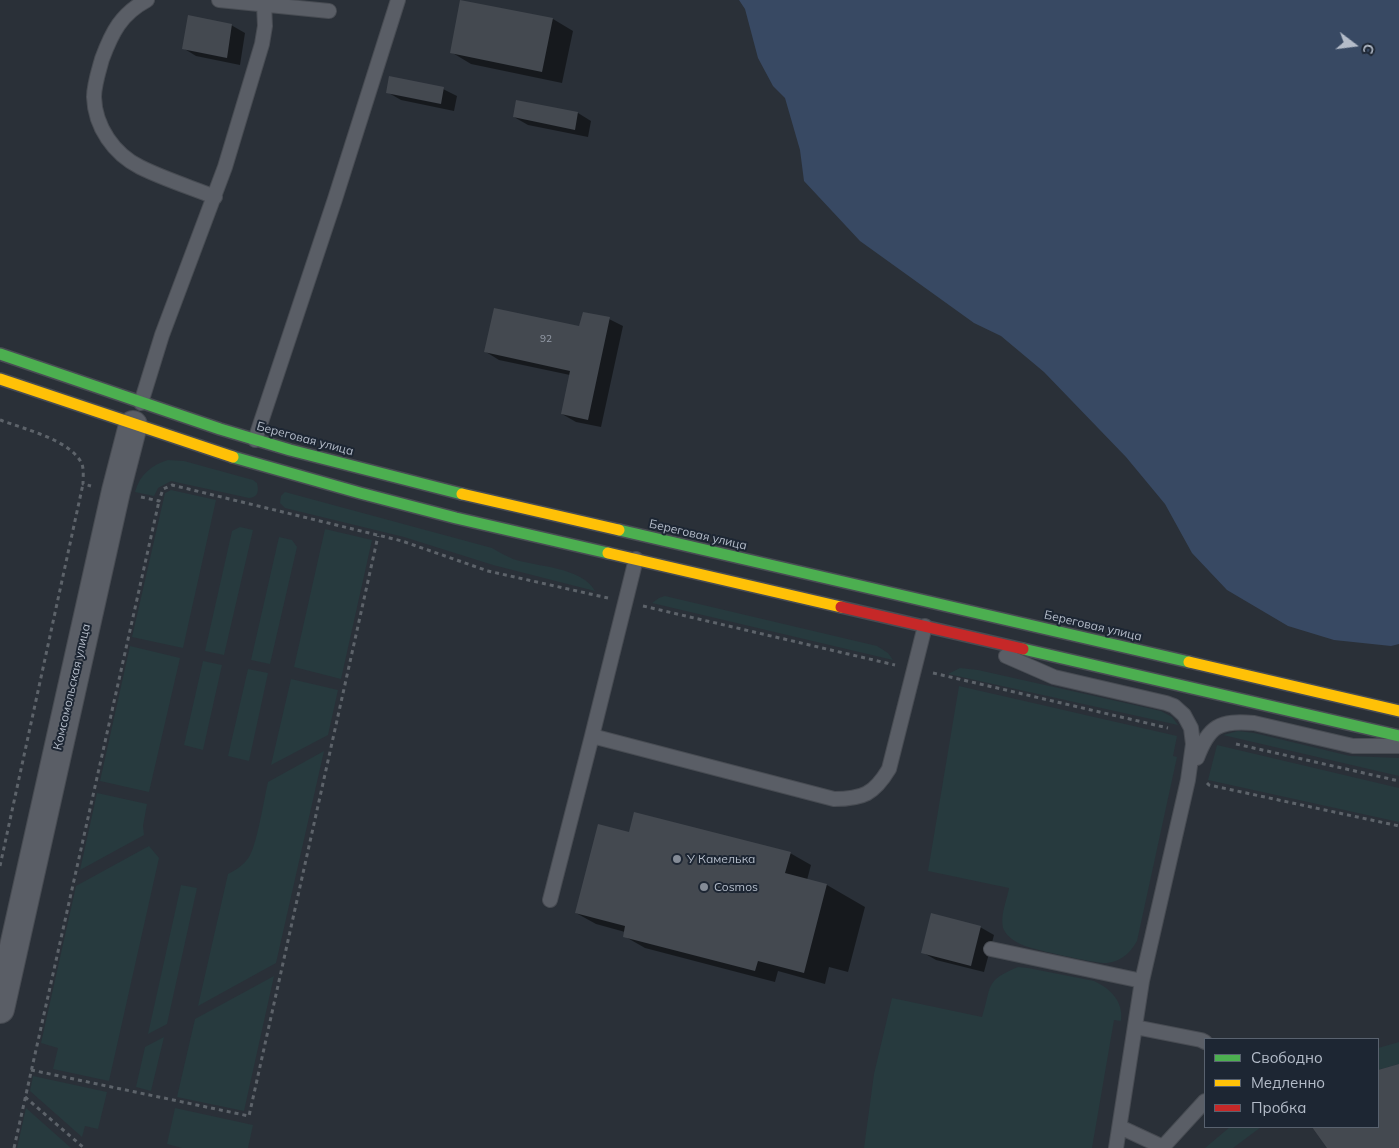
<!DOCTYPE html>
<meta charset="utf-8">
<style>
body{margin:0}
#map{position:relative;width:1399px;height:1148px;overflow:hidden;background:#2a3038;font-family:Mulish,sans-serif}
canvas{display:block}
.legend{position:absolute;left:1204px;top:1038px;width:175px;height:90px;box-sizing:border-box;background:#1d2633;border:1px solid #59626f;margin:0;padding:6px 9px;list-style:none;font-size:15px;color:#b4bcc9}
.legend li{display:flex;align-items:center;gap:10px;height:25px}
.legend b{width:25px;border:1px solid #59626f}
.north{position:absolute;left:1329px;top:20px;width:50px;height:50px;-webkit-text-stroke:4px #1d2633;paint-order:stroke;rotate:105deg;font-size:14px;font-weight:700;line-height:20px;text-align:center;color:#b4bcc9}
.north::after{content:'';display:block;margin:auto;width:18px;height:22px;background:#b4bcc9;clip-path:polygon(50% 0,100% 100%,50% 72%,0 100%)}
</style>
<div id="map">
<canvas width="1399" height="1148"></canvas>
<ul class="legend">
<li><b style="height:6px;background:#4caf50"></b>Свободно</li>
<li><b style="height:6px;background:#ffc107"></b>Медленно</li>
<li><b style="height:6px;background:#c62828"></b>Пробка</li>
</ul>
<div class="north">С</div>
</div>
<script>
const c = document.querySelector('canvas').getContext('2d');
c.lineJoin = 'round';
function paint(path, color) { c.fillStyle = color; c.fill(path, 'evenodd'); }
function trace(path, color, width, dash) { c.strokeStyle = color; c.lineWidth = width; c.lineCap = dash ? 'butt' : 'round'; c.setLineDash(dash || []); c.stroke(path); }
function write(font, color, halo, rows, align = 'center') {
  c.font = font + ' Mulish,sans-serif'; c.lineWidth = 4; c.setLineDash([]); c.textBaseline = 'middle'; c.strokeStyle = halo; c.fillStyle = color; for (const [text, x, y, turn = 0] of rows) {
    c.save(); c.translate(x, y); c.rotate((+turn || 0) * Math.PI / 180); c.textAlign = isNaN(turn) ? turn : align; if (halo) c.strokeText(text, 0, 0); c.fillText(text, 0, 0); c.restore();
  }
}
paint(new Path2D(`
 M168,460L184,461L253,480L257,483C259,492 258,497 249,498L171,481L158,488L154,496L135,492C140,474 152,465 168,460Z
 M171,490L216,500L183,648L132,637L165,493Z
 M285,492L492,548C499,552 506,556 513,559C537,567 582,567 595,591L493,565L404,537L285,508L280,503L281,496Z
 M240,527L253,530L224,655L205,651L232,531Z
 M325,529L372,540L341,679L294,667Z
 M279,537L292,540L297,547L270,664L251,660Z
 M665,596L877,646L888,653L893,660L652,603L659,598Z
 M130,646L180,658L149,792L100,781Z
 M203,661L222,665L203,750L184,745Z
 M960,668L978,670L1161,711L1172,717L1178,725L948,674Z
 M248,669L268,673L249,761L228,756Z
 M291,679L338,690L328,735L271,765Z
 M959,686L1177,736L1173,756L1177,757L1137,941C1130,953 1122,961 1107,963C1097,964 1036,950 1025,946C1017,943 1007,937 1004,930C999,918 1007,900 1009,888L928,871Z
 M1238,731L1254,733L1350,756L1399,758V776L1223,735Z
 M1217,745L1399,788V822L1208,780Z
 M324,751L276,963L198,1006L228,874C236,870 244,865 249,857C257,845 264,799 268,782Z
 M97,793L147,804L143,826L144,835L80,870Z
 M149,846L159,858L109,1081L53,1069L58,1048L41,1043L76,886Z
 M181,885L197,888L167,1024L148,1034Z
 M1018,967L1028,968L1094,981C1110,988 1124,1002 1121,1021L1114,1020L1092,1148H864L874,1074L892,998L982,1017C992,986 984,981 1018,967Z
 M274,976L244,1111L177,1097L195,1019Z
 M164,1037L151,1091L136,1087L145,1047Z
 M1399,1042V1064L1378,1070V1048Z
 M33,1076L107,1092L98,1129L85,1126L82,1137L30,1091Z
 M26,1108L71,1148H17Z
 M175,1108L253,1125L248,1148H182L167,1144Z
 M1230,1127H1261L1233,1148H1205Z`), '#273a3e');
paint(new Path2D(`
 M739,0H1399V644L1391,646L1334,640L1288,626L1227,590L1192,553L1165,504L1126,457L1044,372L1001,336L974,323L860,241L804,181L800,150L785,98L773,86L758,58L745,9Z`), '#384963');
paint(new Path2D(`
 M553,19L573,31L562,83L471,64L451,52Z
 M231,25L245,33L240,65L196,56L183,48Z
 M443,89L457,96L454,111L401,100L387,92Z
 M517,101L578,113L591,121L588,137L528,125L514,117Z
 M609,319L623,326L601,427L576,422L562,414L570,375L499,360L486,352L580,328Z
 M635,835L790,853L811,865L807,880L827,885L865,907L848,972L829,967L825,984L778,971L775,982L645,948L624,936L625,932L596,924L576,913Z
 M980,927L994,935L984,972L936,960L922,952Z
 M1399,1066V1148H1328L1314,1127H1378V1072Z`), '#0007');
paint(new Path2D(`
 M460,0L553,18L542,72L450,53Z
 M188,15L232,24L227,58L182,49Z
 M389,76L444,87L441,104L386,93Z
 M516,100L578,112L575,130L513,117Z
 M494,308L579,326L583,312L610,317L588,420L561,414L570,371L484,352Z
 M634,812L791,852L785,873L827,884L804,973L758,961L755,971L623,937L625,926L575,913L598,824L629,832Z
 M931,913L981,926L971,966L921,953Z
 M1399,1064V1148H1327L1312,1127H1378V1070Z`), '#444950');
const lane = new Path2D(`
 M147,0C121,14 112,32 102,59C99,70 94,85 94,97C95,127 114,154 140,167C164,179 190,187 215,197
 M219,0L329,11
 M141,403L162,335L225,167L262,44L265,26L264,4
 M255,440L335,199L398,0
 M636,559L592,736L834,799C863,799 874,794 889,769L925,626
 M1006,656L1054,677L1166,703L1174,706L1184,715L1191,728L1193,744L1188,780L1142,981L1116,1148
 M1197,758C1209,726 1219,720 1254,723L1353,746H1399
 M550,900L592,736
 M991,949L1142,981
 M1135,1027L1201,1040L1205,1042
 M1120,1127L1163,1147
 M1162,1148L1205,1101`);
const street = new Path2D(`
 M0,1009L116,491L133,425`);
const fast = new Path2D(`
 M0,354L220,429L290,450L462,494
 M233,457L360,493L456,518L608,553
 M619,530L1189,662
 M1023,649L1399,736`);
const slow = new Path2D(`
 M0,379L233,457
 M462,494L619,530
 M608,553L841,607
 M1189,662L1399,711`);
const jam = new Path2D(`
 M841,607L1023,649`);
trace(lane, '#484c53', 16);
trace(street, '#484c53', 30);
trace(fast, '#484c53', 14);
trace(slow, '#484c53', 14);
trace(jam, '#484c53', 14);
trace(new Path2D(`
 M0,420C24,429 71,440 82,464C84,470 83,478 83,484L91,486
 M141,497L159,501L163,489L172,485L402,541L488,571L608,598
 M643,606L895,665
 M933,673L1168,728
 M1236,744L1399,781
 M1207,783L1209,785L1399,826
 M0,866L83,484
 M31,1070L249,1116L378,536
 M25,1097L84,1148
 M14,1148L159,501`), '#5d636a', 3, [4, 4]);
trace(lane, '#5a5e66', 14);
trace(street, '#5a5e66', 28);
trace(fast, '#4caf50', 11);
trace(slow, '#ffc107', 11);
trace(jam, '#c62828', 11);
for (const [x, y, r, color] of [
 [677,859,5,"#848b96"],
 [704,887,5,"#848b96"]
]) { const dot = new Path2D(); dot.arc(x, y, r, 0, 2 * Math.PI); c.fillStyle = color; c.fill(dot); trace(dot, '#1d2633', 2); }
write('10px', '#989fab', null, [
 ["92",546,339]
]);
write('12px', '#b4bcc9', '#1d2633', [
 ["Береговая улица",305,439,15],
 ["Береговая улица",698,535,13],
 ["Береговая улица",1093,626,13],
 ["Комсомольская улица",72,687,-77]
]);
write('12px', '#b4bcc9', '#1d2633', [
 ["У Камелька",687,859],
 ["Cosmos",714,887]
], 'left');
</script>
